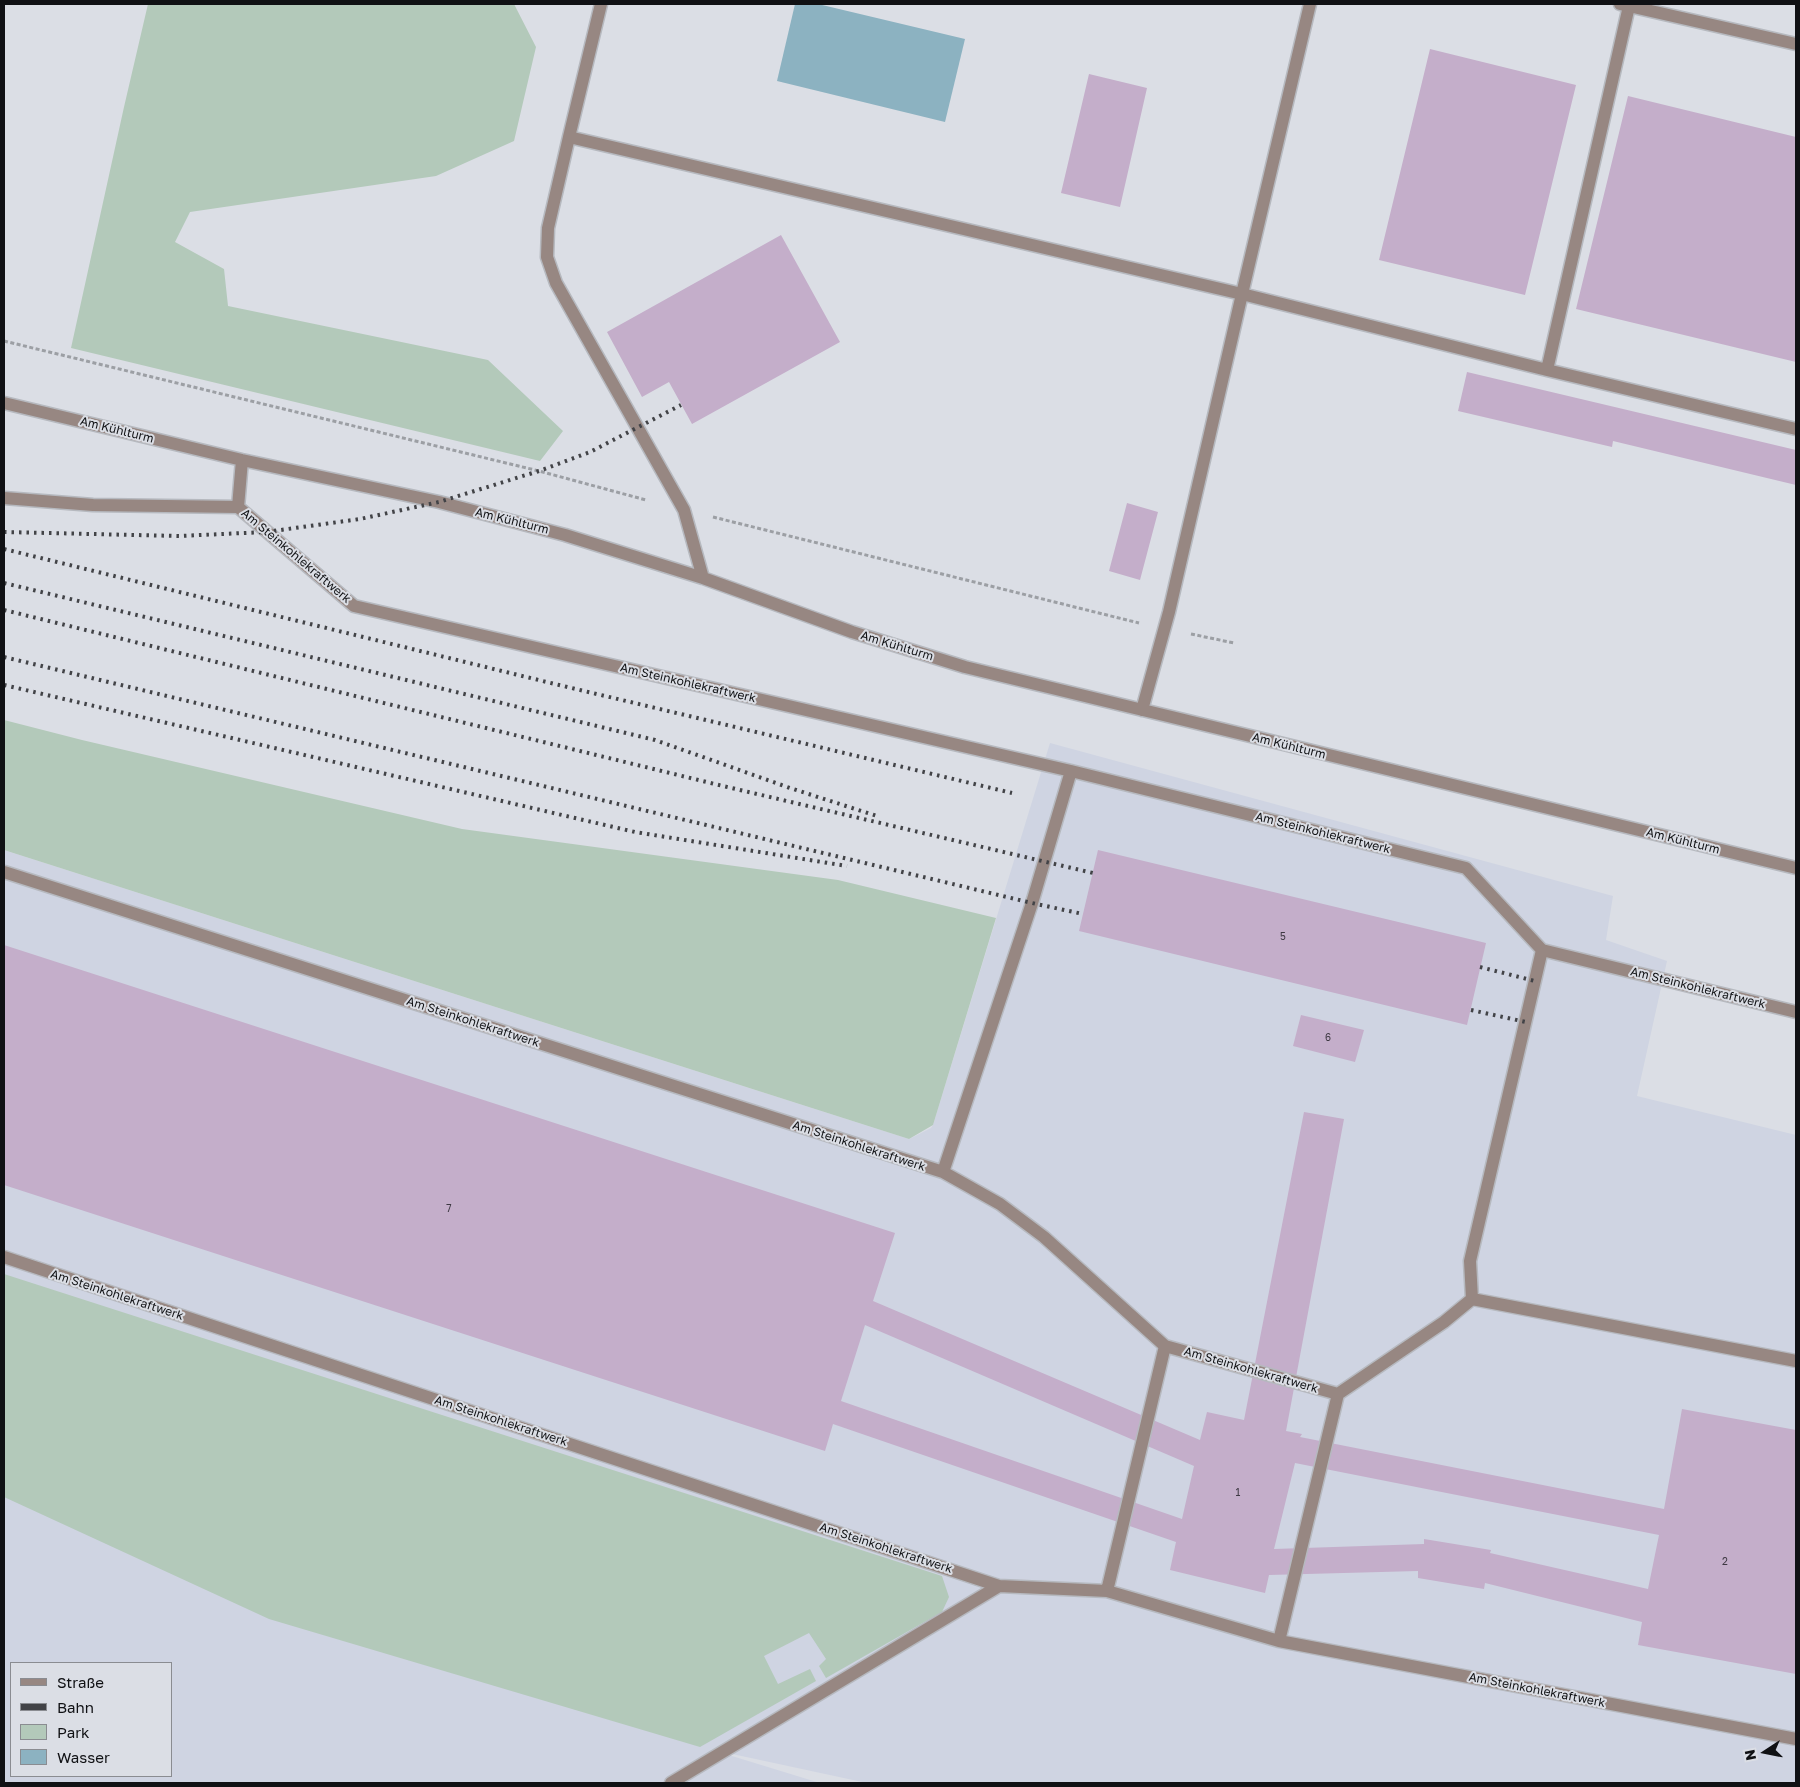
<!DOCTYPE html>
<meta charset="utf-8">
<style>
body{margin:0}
#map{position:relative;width:1800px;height:1787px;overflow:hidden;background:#dbdee5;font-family:"Golos Text",sans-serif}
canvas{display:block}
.frame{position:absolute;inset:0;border:5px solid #101114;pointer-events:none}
.legend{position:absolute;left:10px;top:1662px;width:162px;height:115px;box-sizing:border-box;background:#dbdee5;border:1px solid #8a8c91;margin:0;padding:6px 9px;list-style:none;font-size:15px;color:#101114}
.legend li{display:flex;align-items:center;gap:10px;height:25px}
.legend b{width:25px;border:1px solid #8a8c91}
.north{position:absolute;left:1740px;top:1727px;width:50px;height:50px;-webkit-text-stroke:4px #dbdee5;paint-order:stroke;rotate:259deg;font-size:14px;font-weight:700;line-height:20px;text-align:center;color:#101114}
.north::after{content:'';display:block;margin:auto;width:18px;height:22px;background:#101114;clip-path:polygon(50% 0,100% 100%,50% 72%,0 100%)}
</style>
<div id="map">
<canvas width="1800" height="1787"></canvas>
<div class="frame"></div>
<ul class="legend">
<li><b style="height:6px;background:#978782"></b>Straße</li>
<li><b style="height:6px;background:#424347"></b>Bahn</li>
<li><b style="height:14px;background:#b3c9ba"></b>Park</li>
<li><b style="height:14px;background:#8cb2c1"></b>Wasser</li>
</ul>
<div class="north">N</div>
</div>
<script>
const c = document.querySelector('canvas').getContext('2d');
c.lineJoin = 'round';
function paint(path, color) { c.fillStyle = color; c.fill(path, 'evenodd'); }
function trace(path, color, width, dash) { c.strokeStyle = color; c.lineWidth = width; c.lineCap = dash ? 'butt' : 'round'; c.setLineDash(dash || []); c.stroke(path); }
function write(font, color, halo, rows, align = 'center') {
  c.font = font + ' "Golos Text",sans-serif'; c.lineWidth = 4; c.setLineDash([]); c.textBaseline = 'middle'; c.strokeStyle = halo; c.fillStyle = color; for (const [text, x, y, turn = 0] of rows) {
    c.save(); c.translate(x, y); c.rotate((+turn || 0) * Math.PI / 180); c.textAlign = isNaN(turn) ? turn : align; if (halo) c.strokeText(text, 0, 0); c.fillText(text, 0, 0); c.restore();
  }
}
paint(new Path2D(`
 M1050,743L1613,896L1606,940L1667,961L1637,1096L1796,1135V1783H867L709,1749L820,1783H4V850L909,1139L931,1128L933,1125ZM11,1663H171V1776H11Z`), '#cfd4e2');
paint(new Path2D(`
 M148,4H514L536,47L514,141L436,176L190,212L175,242L224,269L228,306L488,360L563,431L540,461L71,348L124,107Z
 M4,720L82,740L462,829L838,880L996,918L933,1125L909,1139L4,850Z
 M4,1274L942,1576L949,1597L942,1612L826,1678L819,1666L826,1659L809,1633L764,1656L778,1684L810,1669L816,1681L700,1747L269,1619L4,1497Z`), '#b3c9ba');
paint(new Path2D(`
 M795,4H818L965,39L945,122L777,81Z`), '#8cb2c1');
paint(new Path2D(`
 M1430,49L1576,85L1525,295L1379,260Z
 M1089,74L1147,88L1120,207L1061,193Z
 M1628,96L1796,137V362L1576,309Z
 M781,235L840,342L692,424L669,382L642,397L607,332Z
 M1467,372L1796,450V485L1613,441L1612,447L1458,411Z
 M1127,503L1158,512L1140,580L1109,571Z
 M1098,850L1486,943L1467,1025L1079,931Z
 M4,945L895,1233L873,1301L1200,1440L1207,1412L1244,1420L1304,1112L1344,1119L1286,1431L1302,1434L1300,1437L1664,1509L1682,1409L1796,1430V1674L1638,1645L1642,1622L1485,1583L1484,1589L1418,1578V1571L1269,1575L1265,1593L1170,1570L1176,1542L833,1424L825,1451L4,1185ZM865,1325L1194,1466L1182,1519L841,1401ZM1295,1463L1659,1535L1648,1589L1490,1553L1491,1550L1424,1539V1544L1274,1549Z
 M1301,1015L1364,1030L1355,1062L1293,1046Z`), '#c4aeca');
const minor = new Path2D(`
 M1310,4L1242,294L1547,370L1796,429
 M1620,4L1796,44
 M569,137L601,4
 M1547,370L1629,6
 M4,403L242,460L439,502L565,535L703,578L852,632L965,667L1796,868
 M242,460L238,507L354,606L1071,771L1466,868L1542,950L1796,1012
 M4,498L93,505L238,507
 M703,578L684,510L556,283L547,257L548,228L569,137L1242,294L1169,612L1142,710
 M4,872L943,1172L1000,1204L1044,1237L1165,1346
 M943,1172L1032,903L1071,771
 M4,1257L999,1586
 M1472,1299L1470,1261L1542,950
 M1338,1394L1444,1322L1472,1299L1796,1361
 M1107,1591L1165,1346L1338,1394L1279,1641
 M671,1783L999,1586L1107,1591L1279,1641L1796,1739`);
trace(minor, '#b6b9bf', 15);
trace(new Path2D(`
 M4,341L539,471L646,500
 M713,517L1139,623
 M1191,634L1234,643`), '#9c9fa4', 3, [4, 2.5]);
trace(minor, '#978782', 12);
trace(new Path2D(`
 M4,532L179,536L266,532L360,519L439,502L539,471L590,452L681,405
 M4,549L559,685L1012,793
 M4,583L655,740L790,788L877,816
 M4,610L723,786L1093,873
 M4,657L1032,903L1083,914
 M4,685L635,832L847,866
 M1480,967L1535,981
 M1471,1010L1526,1022`), '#424347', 4, [2.5, 5]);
write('10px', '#3d3842', null, [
 ["5",1283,937],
 ["6",1328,1038],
 ["7",449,1209],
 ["1",1238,1493],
 ["2",1725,1562]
]);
write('12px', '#101114', '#dbdee5', [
 ["Am Kühlturm",117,430,14],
 ["Am Kühlturm",512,521,14],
 ["Am Steinkohlekraftwerk",296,556,40],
 ["Am Kühlturm",897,646,17],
 ["Am Steinkohlekraftwerk",688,683,13],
 ["Am Kühlturm",1289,746,14],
 ["Am Steinkohlekraftwerk",1323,833,14],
 ["Am Kühlturm",1683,841,14],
 ["Am Steinkohlekraftwerk",1698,988,14],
 ["Am Steinkohlekraftwerk",473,1022,18],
 ["Am Steinkohlekraftwerk",859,1146,18],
 ["Am Steinkohlekraftwerk",117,1295,18],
 ["Am Steinkohlekraftwerk",1251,1370,16],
 ["Am Steinkohlekraftwerk",501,1421,18],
 ["Am Steinkohlekraftwerk",886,1548,18],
 ["Am Steinkohlekraftwerk",1537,1690,11]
]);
</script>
